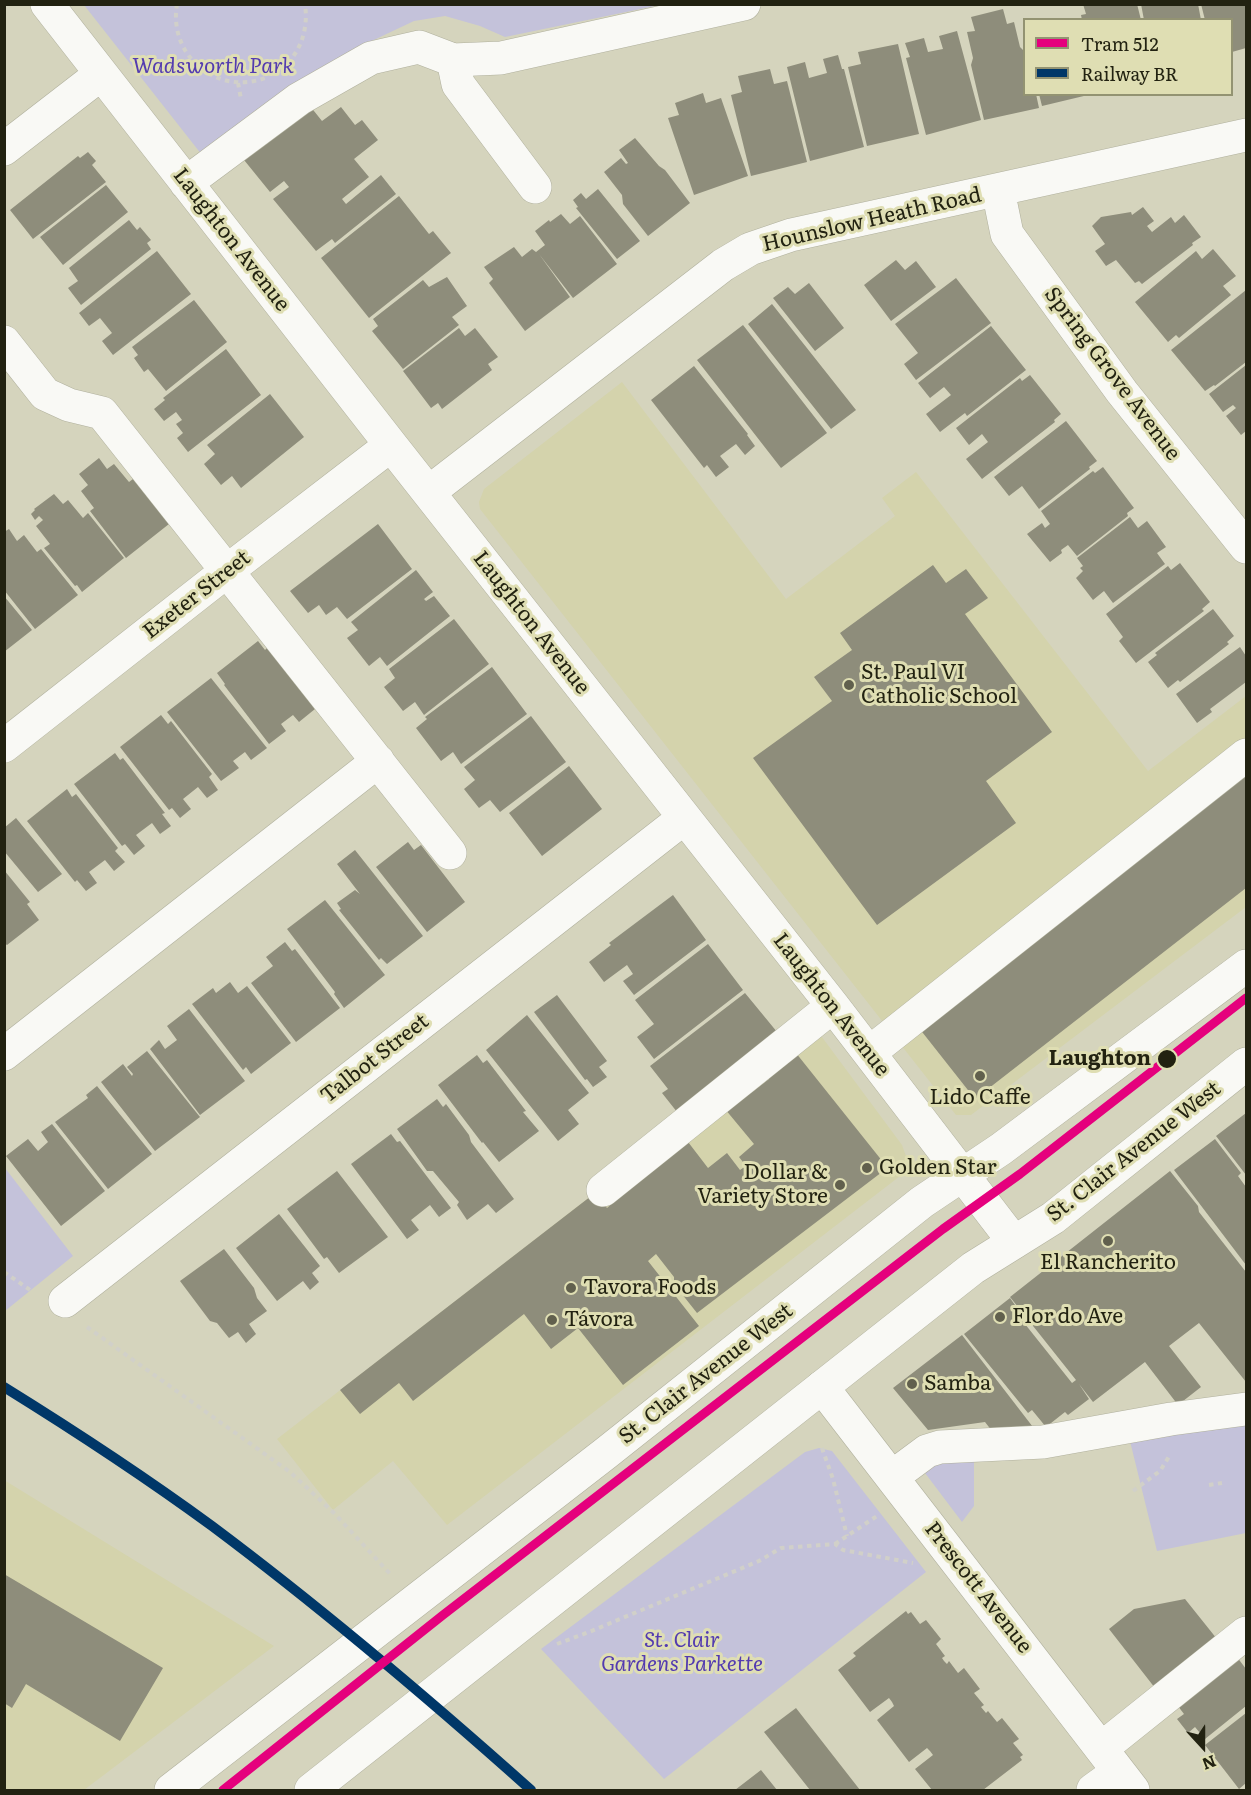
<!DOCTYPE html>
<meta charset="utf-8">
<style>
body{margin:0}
#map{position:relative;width:1251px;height:1795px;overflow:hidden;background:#d5d4bd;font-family:Literata,serif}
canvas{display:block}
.frame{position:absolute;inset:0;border:6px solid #221;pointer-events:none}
.legend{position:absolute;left:1023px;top:18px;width:210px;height:78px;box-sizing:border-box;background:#dfdeb3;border:2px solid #939372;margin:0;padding:8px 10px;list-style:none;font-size:18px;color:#221}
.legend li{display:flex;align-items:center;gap:12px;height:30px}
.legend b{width:30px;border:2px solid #939372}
.north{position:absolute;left:1173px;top:1717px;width:60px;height:60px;-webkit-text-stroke:4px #dfdeb3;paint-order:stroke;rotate:159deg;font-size:16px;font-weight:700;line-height:24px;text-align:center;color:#221}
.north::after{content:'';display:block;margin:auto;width:21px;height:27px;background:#221;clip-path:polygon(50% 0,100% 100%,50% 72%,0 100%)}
</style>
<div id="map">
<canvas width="1251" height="1795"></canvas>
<div class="frame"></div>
<ul class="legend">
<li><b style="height:8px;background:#e5007d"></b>Tram 512</li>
<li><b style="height:8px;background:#003768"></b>Railway BR</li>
</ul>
<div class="north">N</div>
</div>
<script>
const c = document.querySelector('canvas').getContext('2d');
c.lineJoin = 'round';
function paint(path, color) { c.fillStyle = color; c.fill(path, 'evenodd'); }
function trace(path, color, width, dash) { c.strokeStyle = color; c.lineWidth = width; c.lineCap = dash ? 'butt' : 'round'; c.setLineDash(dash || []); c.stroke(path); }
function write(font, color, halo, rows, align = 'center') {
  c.font = font + ' Literata,serif'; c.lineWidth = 6; c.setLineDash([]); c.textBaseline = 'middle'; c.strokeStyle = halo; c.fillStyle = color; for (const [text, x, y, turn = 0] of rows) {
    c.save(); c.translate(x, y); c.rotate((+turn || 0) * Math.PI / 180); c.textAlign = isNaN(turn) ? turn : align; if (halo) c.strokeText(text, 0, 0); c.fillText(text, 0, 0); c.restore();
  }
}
paint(new Path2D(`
 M622,382L786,599L895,516L882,498L916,472L1148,771L1246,696V907L971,1115H956L480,509L479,502L484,489Z
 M816,1029L902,1145L907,1159L904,1173L447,1525L393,1461L333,1510L277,1439L595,1193Z
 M4,1480L274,1646L84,1790H5Z`), '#d4d3ac');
paint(new Path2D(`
 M84,5H660L505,37L480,26L445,16L414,21L359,47L202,155Z
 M5,1168L73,1256L5,1311H4Z
 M1246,1420V1533L1157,1551L1129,1437Z
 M819,1448L832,1451L926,1572L664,1779L541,1649L805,1452Z
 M940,1455L974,1461V1506L962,1522L922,1469Z`), '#c4c2da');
paint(new Path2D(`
 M1083,4H1137L1141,20H1082L1081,15L1086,14Z
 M1141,4H1198L1201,20H1144Z
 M1201,4H1246V48L1232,52V20H1205Z
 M1003,9L1007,24L1014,22L1020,47L1024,51V94H1036L1039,108L984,120L971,65L973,58L967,32L975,31L971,17Z
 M957,31L981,120L926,135L906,58L910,57L905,43L924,38L928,52L943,49L939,36Z
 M898,44L919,134L867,146L848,67L861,64L858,52Z
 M838,55L842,69H844L864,147L810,161L787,67L805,62L809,78L827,73L823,59Z
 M770,69L774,84L787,81L807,162L751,176L731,95L742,92L738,76Z
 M703,93L706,103L721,98L748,176L694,195L668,118L679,115L675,103Z
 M1039,94H1088V95L1042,106Z
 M310,106L322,121L341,107L355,125L362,120L378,140L354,159L369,177L342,199L346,204L381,175L396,194L335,243L332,239L316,251L273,199L289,187L284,181L270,192L240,155Z
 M635,138L659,166L665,170L690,203L648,236L623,204L622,195L604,172L621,158L626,164L628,163L619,150Z
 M88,152L96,161L92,165L106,182L33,239L10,210L78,156L80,158Z
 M106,185L128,212L63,265L40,237Z
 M598,189L640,241L617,259L576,208L578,207L573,200L581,193L586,199Z
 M399,196L429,234L433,231L451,253L369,318L321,258Z
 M1143,207L1154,221L1147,226L1152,232L1171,217L1175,223L1184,215L1201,237L1192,243L1193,245L1142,284L1139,281L1135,283L1116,260L1106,266L1095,251L1105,244L1092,226L1101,217L1131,212L1132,215Z
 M561,214L570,224L580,216L617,264L573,298L539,254L570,297L525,331L489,283L493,279L484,267L514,247L522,257L532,249L536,252L545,245L535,231L549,220L550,222Z
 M129,220L137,230L140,227L151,240L147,243L151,249L81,305L68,288L78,281L69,268Z
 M1213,249L1236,276L1223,286L1231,295L1179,338L1176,335L1168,342L1135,302L1196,251L1202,259Z
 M157,251L191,294L113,355L102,341L112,333L100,318L89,326L79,313Z
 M896,260L905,270L916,261L936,287L891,321L864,285Z
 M447,277L467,306L452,317L459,325L403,369L372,331L378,326L373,319L423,280L429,287Z
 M956,278L991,323L916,380L904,364L918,353L895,324Z
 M809,283L844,328L815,351L773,298L788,287L795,294Z
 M1246,290V362L1215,386L1214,385L1205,391L1171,350Z
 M194,300L227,342L166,391L148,369L144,372L134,358L138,355L132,347Z
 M772,304L856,410L831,429L748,324Z
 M743,325L827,433L781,468L697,360Z
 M991,326L1026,370L967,416L965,413L940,432L926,414L951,395L944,387L930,398L918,383Z
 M459,328L465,336L475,328L498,357L488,364L492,370L442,409L438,403L431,408L403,371Z
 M226,349L261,395L188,452L177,438L183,433L176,424L182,420L176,412L164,421L154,409L165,400L163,398Z
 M1246,365V431L1241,435L1226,416L1236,408L1233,405L1223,412L1209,394Z
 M694,366L748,434L747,435L755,446L745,455L736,444L720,456L729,467L716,477L707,465L704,468L651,400Z
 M1030,375L1061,414L1054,420L1055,422L982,479L966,459L988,442L982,434L969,445L956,428L1020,378L1022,381Z
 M270,394L304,437L241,488L232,476L221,485L204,464L215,454L207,445Z
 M1066,421L1097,461L1089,467L1090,469L1039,509L1022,486L1009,496L994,477Z
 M99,458L107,469L114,464L129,482L133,479L169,524L126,558L90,511L94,508L81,491L88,485L79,474Z
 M1103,467L1134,508L1127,513L1128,516L1077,556L1068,545L1061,550L1062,553L1050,562L1027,534L1042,523L1045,528L1050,524L1041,511L1093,471L1095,473Z
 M54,494L63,504L68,500L83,518L88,513L124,558L82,592L77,585L75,586L44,548L50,544L36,526L43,520L39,516L35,520L31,514L35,510L34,509Z
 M1130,517L1138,528L1147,521L1166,547L1157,553L1165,564L1113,603L1104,591L1093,600L1076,578L1083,571L1080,568L1083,566L1077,558Z
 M378,524L412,569L347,619L337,607L326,615L319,605L308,613L290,591Z
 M9,529L17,541L24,535L37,552L41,549L78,595L35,629L4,590V532Z
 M1180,563L1210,602L1202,609L1204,611L1136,663L1119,641L1123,637L1106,614L1168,566L1171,570Z
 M933,565L946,583L966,569L988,598L965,614L1052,732L986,781L1016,823L877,925L753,758L832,701L814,677L852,650L840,633Z
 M416,570L433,592L424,599L426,601L434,596L450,616L387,666L380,657L369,666L347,638L358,630L351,622Z
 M4,596L32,630L4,652Z
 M1213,609L1234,636L1227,642L1229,644L1180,682L1178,680L1168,688L1148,662L1157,655L1155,653Z
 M454,619L489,664L424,715L415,702L403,711L384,687L395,678L389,669Z
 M258,641L265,650L267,648L315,709L299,722L293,715L281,724L286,731L269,744L224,685L225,684L217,673Z
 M1240,647L1246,656V682L1210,709L1212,712L1197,723L1176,694Z
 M492,667L527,714L461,764L453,752L441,761L416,728L427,719L425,717Z
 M211,678L267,748L251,760L245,752L233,761L239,768L221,781L167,712Z
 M161,715L168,724L171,721L212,774L209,777L218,790L207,798L198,787L183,799L191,809L180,818L172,808L169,810L120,747Z
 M531,716L566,762L500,812L490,800L479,808L464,789L475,780L464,767Z
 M115,753L120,760L123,758L165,813L162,814L171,826L160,834L152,823L136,835L145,846L134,855L125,844L122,846L74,784Z
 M569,766L602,809L542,856L509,813Z
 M1246,773V888L975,1099L919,1028Z
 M67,789L72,797L76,794L118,848L115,851L125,862L114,871L105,860L89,872L97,883L86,891L77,880L75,882L27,821Z
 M16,818L62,874L38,892L4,851V828Z
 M408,842L414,850L421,845L465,902L427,932L376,867Z
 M355,850L423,936L387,964L381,958L379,960L339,910L341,909L337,903L355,890L360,894L337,864Z
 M4,870L30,902L27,904L39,920L7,945L4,943Z
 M673,895L706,940L634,995L623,981L633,974L627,965L604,982L589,962L611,945L609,943Z
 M325,900L385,975L344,1008L334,994L335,992L287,929Z
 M285,942L292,951L295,949L340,1008L296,1042L251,983L273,966L266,957Z
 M708,944L743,990L654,1059L637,1037L654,1024L635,1000Z
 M230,982L238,993L247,986L291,1043L251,1074L246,1067L243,1070L192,1004L213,988L216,993Z
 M745,993L782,1038L681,1117L662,1093L668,1089L650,1066Z
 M557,995L607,1061L599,1067L607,1077L593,1087L587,1079L585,1080L534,1012Z
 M189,1009L245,1081L200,1115L150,1049L159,1040L165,1049L177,1040L167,1026Z
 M527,1015L589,1093L568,1110L579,1124L558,1141L486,1050Z
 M792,1048L883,1162L882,1172L697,1313L674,1284V1277L656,1254L648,1261L699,1326L623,1385L578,1328L551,1349L524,1314L413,1401L399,1383L360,1414L340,1390L595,1193L607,1208L685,1138L708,1168L727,1153L740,1170L746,1166L739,1157L754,1144L725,1109L749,1090L751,1093L769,1079L763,1072Z
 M147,1051L200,1117L155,1151L101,1082L123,1064L132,1076L133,1074L127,1067Z
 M477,1055L483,1063L487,1060L526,1111L523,1112L539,1131L499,1162L483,1142L482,1143L438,1085Z
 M97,1086L152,1154L108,1189L55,1122L88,1098L86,1095Z
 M437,1099L443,1107L446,1104L469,1135L471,1142L514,1199L496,1213L488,1204L467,1220L457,1205L459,1202L433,1171H427L397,1129Z
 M1246,1113V1175L1216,1136Z
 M52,1124L105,1191L61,1226L6,1156L28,1139L38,1151L48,1142L41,1132Z
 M391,1134L397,1142L400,1141L451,1208L439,1217L430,1205L411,1220L419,1230L407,1239L351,1164Z
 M1215,1139L1241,1173L1238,1176L1246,1187V1265L1174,1170Z
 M337,1171L388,1237L339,1273L327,1257L324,1259L287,1209Z
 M1170,1171L1198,1206L1199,1212L1246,1272V1382L1199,1323L1169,1346L1201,1387L1178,1405L1145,1362L1093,1402L1079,1384L1089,1399L1068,1415L1065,1412L1046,1427L1032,1410L1028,1413L964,1334L1010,1298L1020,1312L1017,1314L1072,1383L1076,1380L1010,1297Z
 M279,1214L320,1266L312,1273L319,1282L310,1290L303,1281L277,1301L236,1248Z
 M224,1249L254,1288L257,1298L267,1311L249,1324L256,1334L246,1343L238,1332L229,1338L217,1323L210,1321L180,1281Z
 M962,1335L1036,1431H992L985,1422L928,1430L893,1388Z
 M4,1574L163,1668L120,1741L26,1684L12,1708L4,1703Z
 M1185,1599L1217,1639L1155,1688L1109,1629L1134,1609Z
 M906,1611L908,1614L911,1612L920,1624L926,1620L941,1639L936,1644L945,1656L942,1658L944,1661L947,1664L949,1661L958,1673L964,1668L980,1689L974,1693L984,1705L981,1707L986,1713L988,1711L997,1722L1002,1718L1019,1739L1013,1743L1023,1755L1020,1757L1022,1760L983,1790H932L915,1769L933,1755L930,1751L927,1748L909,1762L877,1720L894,1706L892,1702L889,1698L870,1712L838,1670L856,1656L853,1653Z
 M1231,1649L1246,1669V1706L1205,1739L1195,1727L1188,1733L1177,1719L1184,1714L1171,1697Z
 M796,1708L860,1790H810L764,1732Z
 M1246,1713V1783L1239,1789L1205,1745Z
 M761,1770L777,1790H735Z`), '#8e8d7b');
const minor = new Path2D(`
 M47,4L391,445L833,1006L1014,1242
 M453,60L501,58L744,4
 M4,149L101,74
 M186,183L299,99L371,58L419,47L453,60L458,84L535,187
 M998,190L1007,234L1122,392L1246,547
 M4,342L45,394L69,405L102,413L450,853
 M429,492L723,265L750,249L791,235L1246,135
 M4,746L227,571L391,445
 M869,1053L1246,755
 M4,1054L378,761
 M603,1190L833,1006
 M65,1301L684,818
 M822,1387L1133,1790
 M892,1477L927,1451L940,1447L1043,1442L1171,1419L1246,1409
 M1102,1748L1246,1633
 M1093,1790L1118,1772`);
const major = new Path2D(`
 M171,1790L606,1453L922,1202L1001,1149L1246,966
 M311,1790L973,1268L1053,1218L1246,1064`);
trace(minor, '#b0b09d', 34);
trace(major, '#b0b09d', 34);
trace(new Path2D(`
 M177,4C168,55 216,96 265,78
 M288,63C303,46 308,26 305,4
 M238,83L241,99
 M4,1272L33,1292
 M87,1327L290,1472L334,1513L392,1576
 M822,1448L833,1479L847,1536
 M1209,1485L1222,1483
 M1133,1491L1160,1471L1170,1455
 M835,1544L877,1516
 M557,1644L589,1632L759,1561L781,1548L835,1544L843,1550L913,1563`), '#d1d0c9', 4, [4.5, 4.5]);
trace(minor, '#f9f9f5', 33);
trace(major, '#f9f9f5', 33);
trace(new Path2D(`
 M4,1387C75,1431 145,1477 212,1526C323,1609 428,1698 531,1790`), '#003768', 10);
trace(new Path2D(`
 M223,1790L443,1615L943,1229L1020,1174L1246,998`), '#e5007d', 9);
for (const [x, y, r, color] of [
 [849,685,6,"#61604d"],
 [1167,1059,10,"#221"],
 [980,1076,6,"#61604d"],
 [867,1168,6,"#61604d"],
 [840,1185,6,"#61604d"],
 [1108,1241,6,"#61604d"],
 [571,1288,6,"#61604d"],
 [1000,1317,6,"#61604d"],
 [552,1320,6,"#61604d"],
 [912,1384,6,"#61604d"]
]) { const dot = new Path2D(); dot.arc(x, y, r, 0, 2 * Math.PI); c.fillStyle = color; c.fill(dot); trace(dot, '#dfdeb3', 2); }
write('italic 21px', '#533bb0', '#dfdeb3', [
 ["Wadsworth Park",213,67],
 ["St. Clair",682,1641],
 ["Gardens Parkette",682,1665]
]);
write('21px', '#221', '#dfdeb3', [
 ["Hounslow Heath Road",872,220,-13],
 ["Laughton Avenue",231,240,52],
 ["Spring Grove Avenue",1112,374,53],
 ["Exeter Street",197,595,-38],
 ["Laughton Avenue",531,623,52],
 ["Laughton Avenue",831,1005,52],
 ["Talbot Street",375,1059,-38],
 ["St. Clair Avenue West",1134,1152,-38],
 ["St. Clair Avenue West",706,1374,-38],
 ["Prescott Avenue",978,1588,52]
]);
write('21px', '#221', '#dfdeb3', [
 ["St. Paul VI",861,673],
 ["Catholic School",861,697],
 ["Lido Caffe",980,1098,"center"],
 ["Golden Star",879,1168],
 ["Dollar &",828,1173,"right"],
 ["Variety Store",828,1197,"right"],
 ["El Rancherito",1108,1263,"center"],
 ["Tavora Foods",583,1288],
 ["Flor do Ave",1012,1317],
 ["Távora",564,1320],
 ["Samba",924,1384]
], 'left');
write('bold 21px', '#221', '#dfdeb3', [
 ["Laughton",1151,1059]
], 'right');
</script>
